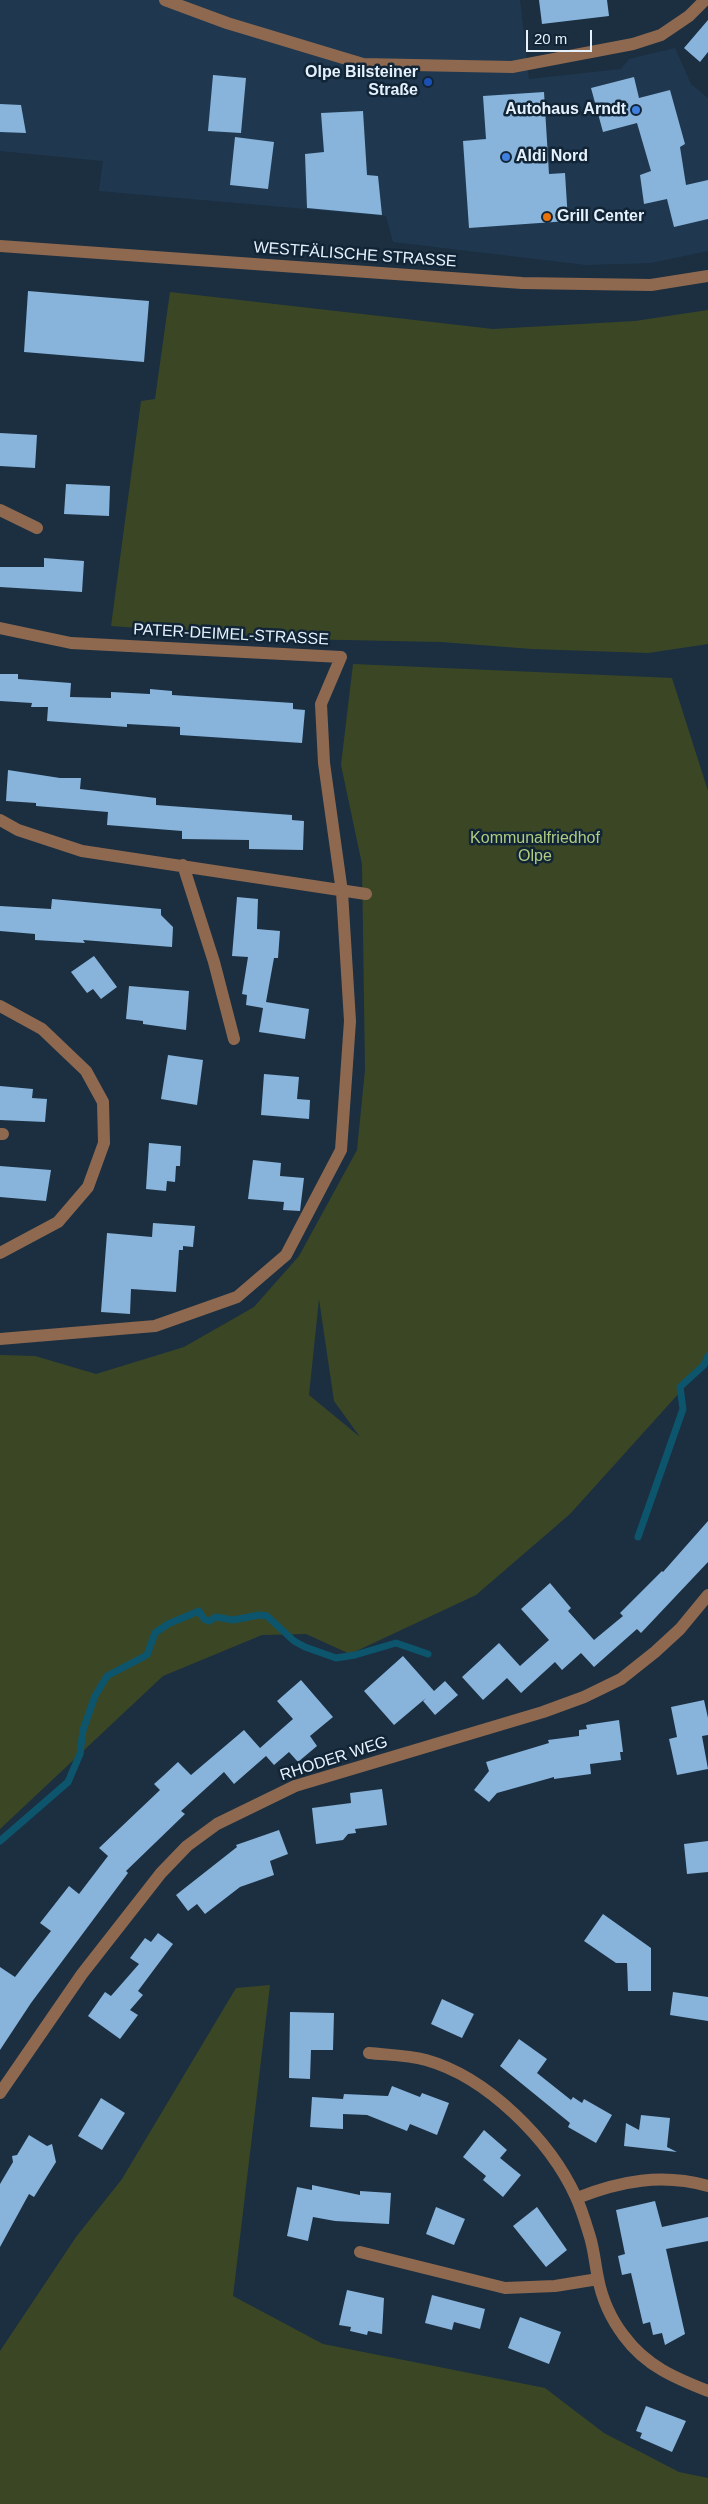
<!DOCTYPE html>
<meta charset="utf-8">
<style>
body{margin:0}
#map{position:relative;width:708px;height:2504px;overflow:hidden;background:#1b2f40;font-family:Helvetica,sans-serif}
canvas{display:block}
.scale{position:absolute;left:526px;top:30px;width:66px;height:22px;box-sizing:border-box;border:2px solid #e5f1fd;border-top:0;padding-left:6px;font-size:15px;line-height:18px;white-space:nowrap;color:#e5f1fd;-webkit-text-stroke:4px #122536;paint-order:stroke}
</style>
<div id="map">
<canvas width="708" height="2504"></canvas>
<div class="scale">20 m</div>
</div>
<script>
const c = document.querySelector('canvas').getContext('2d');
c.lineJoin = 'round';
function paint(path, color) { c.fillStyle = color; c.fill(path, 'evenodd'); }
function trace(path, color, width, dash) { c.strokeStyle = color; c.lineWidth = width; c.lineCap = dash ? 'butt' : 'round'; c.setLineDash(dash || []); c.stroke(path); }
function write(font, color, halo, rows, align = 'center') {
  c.font = font + ' Helvetica,sans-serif'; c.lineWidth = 5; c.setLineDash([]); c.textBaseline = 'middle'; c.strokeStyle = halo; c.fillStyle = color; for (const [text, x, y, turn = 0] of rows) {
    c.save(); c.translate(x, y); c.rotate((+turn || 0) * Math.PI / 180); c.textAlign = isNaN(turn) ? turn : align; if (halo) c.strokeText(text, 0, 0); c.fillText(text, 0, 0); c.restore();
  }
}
paint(new Path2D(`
 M0,0H520L529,79L621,69L629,59L675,48L691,84L708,98V251L651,263L586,265L393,242L386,216L99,191L103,161L0,151Z`), '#1f384f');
paint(new Path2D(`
 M170,292L493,329L635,321L708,310V644L648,653L532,649L441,642L297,639L111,626L141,401L155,399Z
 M353,664L672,678L708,791V1361L570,1514L476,1595L350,1654L306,1634L262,1635L163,1676L0,1829V1355L35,1356L96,1374L184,1347L254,1307L299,1256L357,1150L365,1070L362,864L341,765ZM319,1299L334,1401L360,1437L309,1395Z
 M270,1985L233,2296L323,2344L545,2388L604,2433L679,2472L708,2478V2504H0V2351L76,2237L122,2179L236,1988Z`), '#3b4724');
trace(new Path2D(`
 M638,1537L683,1409L680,1387L704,1365L708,1356
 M0,1841L68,1782L80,1754L83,1730L95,1696L107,1676L147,1655L155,1633L168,1624L199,1611L204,1619L209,1621L216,1617L233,1620L259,1615L267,1616L294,1641L305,1647L336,1658L355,1655L396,1643L428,1654`), '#0d556c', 7);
paint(new Path2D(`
 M539,0H607L609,16L542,24Z
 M708,20V52L700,62L684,48Z
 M213,75L246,78L241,133L208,131Z
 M634,77L639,98L670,90L685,144L680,147L686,185L708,180V219L674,227L667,199L644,204L640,175L651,171L637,123L603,132L591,88Z
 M544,92L549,174L565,173L568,221L469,228L463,141L486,139L483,96Z
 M0,104L21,105L26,133L0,132Z
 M363,111L367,175L378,176L382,215L307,208L305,154L324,152L321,113Z
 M235,137L274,142L268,189L230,185Z
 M28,291L149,301L144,362L24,352Z
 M0,433L37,435L35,468L0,466Z
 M66,484L110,486L109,516L64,514Z
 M44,558L84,561L82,592L0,587V567H44Z
 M0,674H18V679L71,683L70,697L111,698V692L150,694V689L172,691V695L293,703V709L305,710L302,743L180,735V727L127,724V727L47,721L48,707H31L32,703L0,701Z
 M8,770L60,778H81L80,789L156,798V805L292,815V820L304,821L303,850L249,849V840L182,839V831L107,825L108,812L36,806V803L6,801Z
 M237,897L258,899L257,929L280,931L278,958H274L266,1002L309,1009L305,1039L259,1032L263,1008L246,1005L247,995L242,994L248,957L232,956Z
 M52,899L161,909V915L173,927L172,947L83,940L85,943L35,940V934L0,931V906L51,909Z
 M94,956L117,987L101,999L93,989L87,993L71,972Z
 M129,986L189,991L186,1030L143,1024V1021L126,1019Z
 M168,1055L203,1060L197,1105L161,1099Z
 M264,1074L299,1077L297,1099L310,1100L309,1119L261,1115Z
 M0,1086L33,1089L32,1098L47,1099L45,1122L0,1120Z
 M149,1143L181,1146L180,1166H176L175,1182L167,1181L166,1191L146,1189Z
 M253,1160L281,1163L280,1176L304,1178L300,1211L283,1210L284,1202L248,1199Z
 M0,1166L51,1170L46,1201L0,1197Z
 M153,1223L195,1226L193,1247L183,1246V1250H179L176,1292L131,1289L130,1314L101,1312L107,1233L152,1237Z
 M708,1521V1562L641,1633L637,1629L594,1667L581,1653L562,1670L555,1662L521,1693L507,1678L483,1700L462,1677L499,1643L520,1666L549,1640L521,1609L550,1583L571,1608L568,1611L594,1640L623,1616L620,1613L662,1571L663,1572Z
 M403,1656L434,1691L445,1681L458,1695L435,1715L423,1701L426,1698L394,1725L364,1691Z
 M301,1680L333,1717L310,1736L317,1746L298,1762L289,1752L274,1765L266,1756L234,1784L224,1772L181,1811L185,1814L126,1871L128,1873L31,2003L0,2050V1967L15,1977L51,1931L40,1923L69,1886L79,1894L108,1856L99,1848L160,1790L154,1784L163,1776L178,1762L191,1775L244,1730L260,1748L293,1719L277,1701Z
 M704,1700L708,1718V1735L702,1736L708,1769L677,1775L669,1739L677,1737L671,1707Z
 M619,1720L623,1752H620L621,1760L590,1764L591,1774L554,1779V1777L497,1793L489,1802L474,1790L489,1771L486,1762L549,1743L548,1740L579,1736V1730L587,1729L586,1725Z
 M382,1789L387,1825L355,1829L356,1833L348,1834L343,1840L316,1844L312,1808L351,1803L350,1793Z
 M279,1830L288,1854L270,1861L274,1875L240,1887L205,1914L197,1904L188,1911L176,1895L237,1847L236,1845Z
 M708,1841V1872L687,1874L684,1844Z
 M603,1914L651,1948V1991H628L627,1963H616L584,1941Z
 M158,1933L173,1944L138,1991L143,1995L130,2010L138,2015L120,2039L88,2016L105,1992L111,1996L139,1964L130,1958L145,1938L151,1942Z
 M673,1992L708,1997V2021L670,2015Z
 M442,1999L474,2014L462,2038L431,2024Z
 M290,2012L334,2013L333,2050H311L310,2079L289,2078Z
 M519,2039L547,2059L537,2073L571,2100L573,2097L582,2103L584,2099L612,2115L596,2143L568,2127L570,2123L500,2066Z
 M392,2086L420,2097L422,2093L449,2103L437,2135L410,2124L407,2131L367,2115L343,2114V2129L310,2127L312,2097L343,2099L344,2094L388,2096Z
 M101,2098L125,2113L102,2150L78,2136Z
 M641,2115L670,2118L667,2147L677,2152L624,2146L626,2123L639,2130Z
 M484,2130L507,2150L500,2158L521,2175L503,2197L483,2180L486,2176L463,2157Z
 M29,2135L47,2146L52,2144L56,2162L34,2197L29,2194L0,2247V2184L13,2162L12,2156L17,2155Z
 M312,2185L360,2195V2191L391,2193L389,2224L335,2221L313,2217L308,2241L287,2236L297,2187L312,2190Z
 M655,2201L662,2227L708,2217V2241L666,2249L685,2334L665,2345L662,2333L653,2335L650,2322L643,2324L631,2273L622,2275L618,2256L625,2254L616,2210Z
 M436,2207L465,2219L454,2245L426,2234Z
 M537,2207L567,2250L546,2267L513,2226Z
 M347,2290L384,2298L382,2334L368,2331L367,2335L350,2331L351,2327L339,2325Z
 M432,2295L485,2309L480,2329L454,2322L452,2330L425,2323Z
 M520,2317L561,2332L549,2364L508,2348Z
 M646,2406L686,2421L672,2452L640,2438L642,2433L636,2431Z`), '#88b3db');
trace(new Path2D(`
 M165,0L227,23L363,64L512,67L633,44L661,35L689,16L705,0
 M0,246L522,283L651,285L708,276
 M0,510L37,528
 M0,628L71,643L341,657L321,704L324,763L342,892L350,1021L341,1150L286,1255L237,1297L155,1326L0,1339
 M0,820L18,830L82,851L366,894
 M183,865L214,962L234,1039
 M0,1006L42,1029L86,1071L103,1102L104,1143L88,1187L58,1222L0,1253
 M0,1134H3
 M369,2053C388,2055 407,2055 426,2060C487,2077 550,2140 576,2197C582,2210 586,2224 590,2237C594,2250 595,2264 598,2278C602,2299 611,2319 624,2336C646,2366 675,2378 708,2391
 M0,2093L82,1974L161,1873L187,1846L217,1824L295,1786L543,1712L584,1697L621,1679L655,1652L680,1629L708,1595
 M577,2198C620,2181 662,2173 708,2186
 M360,2252L505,2288L555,2286L598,2279`), '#8e6950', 12);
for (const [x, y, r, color] of [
 [428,82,5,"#1a4fb4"],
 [636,110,5,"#3f7fe0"],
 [506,157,5,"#3f7fe0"],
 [547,217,5,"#e8710a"]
]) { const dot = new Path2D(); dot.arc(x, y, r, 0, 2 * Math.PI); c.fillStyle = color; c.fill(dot); trace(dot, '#122536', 2); }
write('bold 16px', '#e5f1fd', '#122536', [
 ["Olpe Bilsteiner",418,73],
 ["Straße",418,91],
 ["Autohaus Arndt",626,110],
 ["Aldi Nord",516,157,"left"],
 ["Grill Center",557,217,"left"]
], 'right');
write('16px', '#e5f1fd', '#122536', [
 ["WESTFÄLISCHE STRASSE",355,255,4],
 ["PATER-DEIMEL-STRASSE",231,635,3],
 ["RHODER WEG",334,1759,-18]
]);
write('16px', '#b1cc80', '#122536', [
 ["Kommunalfriedhof",535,839],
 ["Olpe",535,857]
]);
</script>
